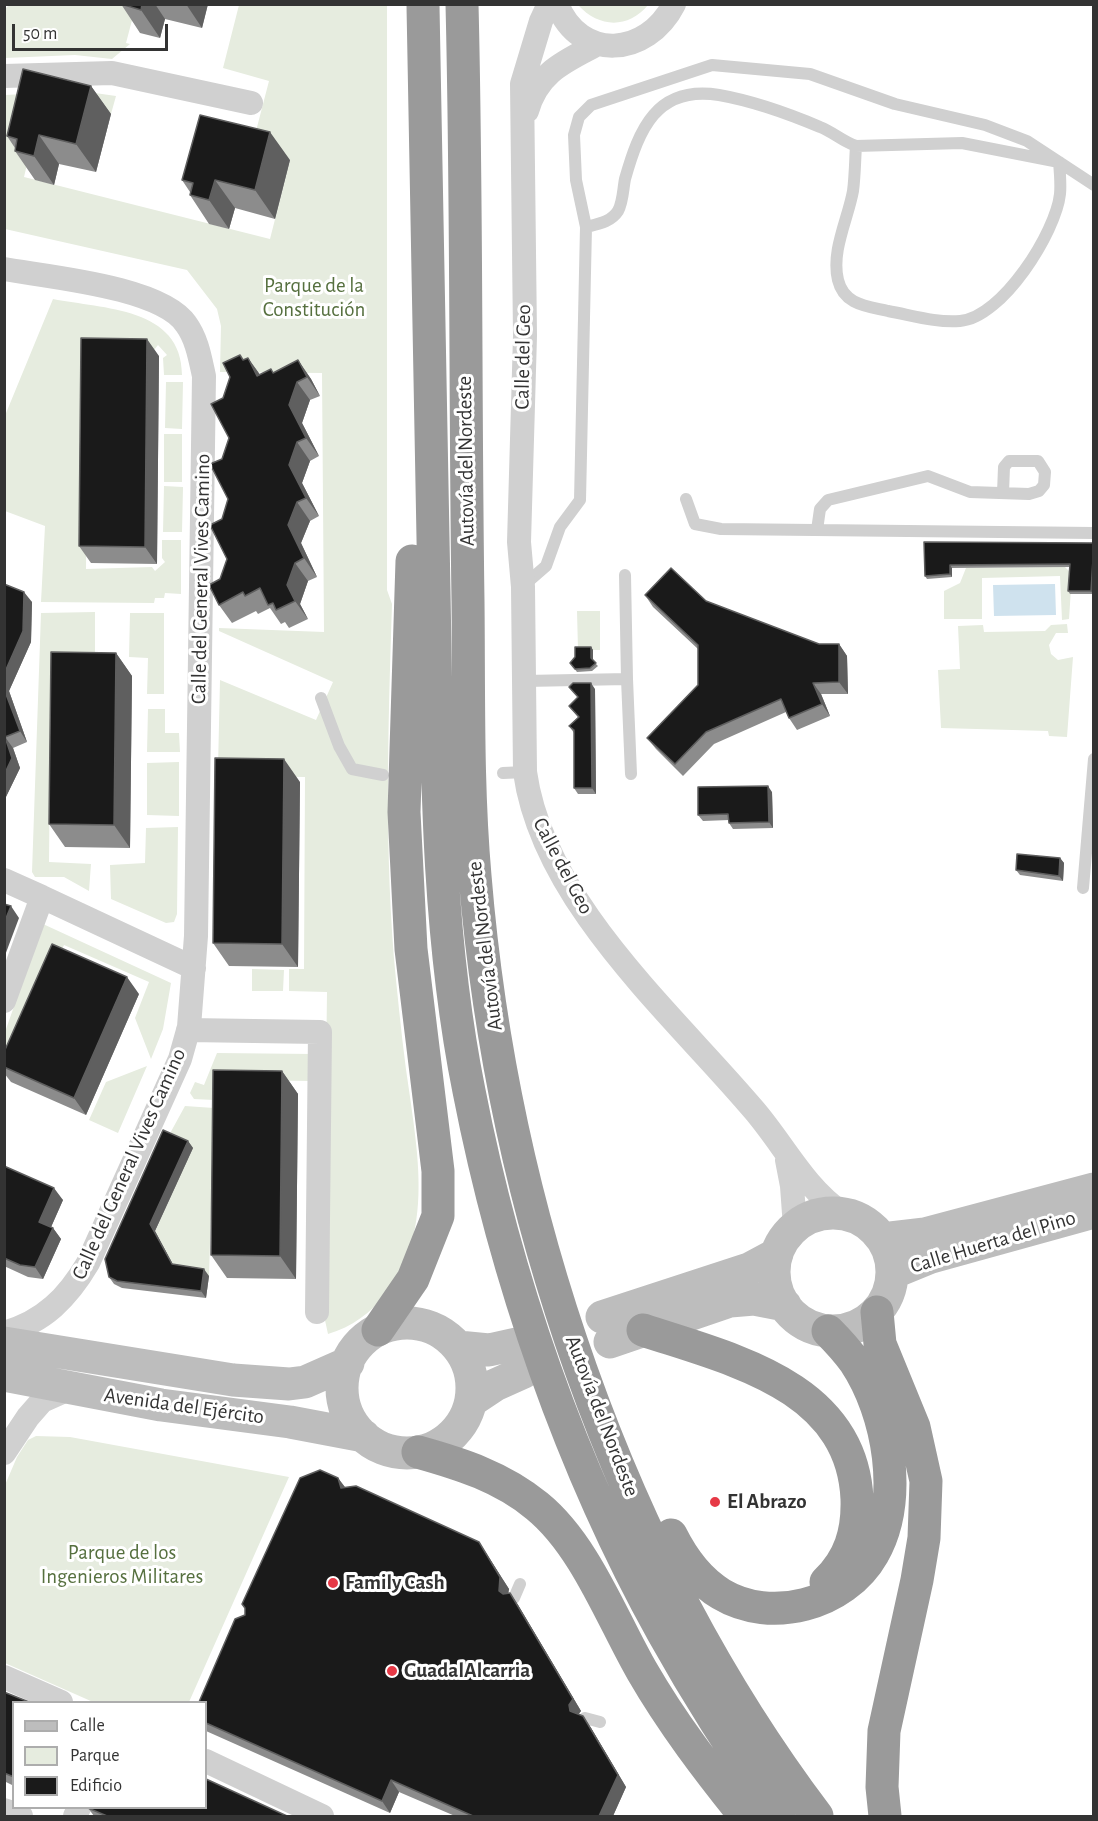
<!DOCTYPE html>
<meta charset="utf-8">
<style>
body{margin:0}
#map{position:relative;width:1098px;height:1821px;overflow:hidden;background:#fff;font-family:"Alegreya Sans",sans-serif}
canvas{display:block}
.frame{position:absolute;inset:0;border:6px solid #333;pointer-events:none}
.legend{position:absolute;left:12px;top:1701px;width:195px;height:108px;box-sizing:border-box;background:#fff;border:2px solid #adadad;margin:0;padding:8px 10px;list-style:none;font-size:18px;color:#333}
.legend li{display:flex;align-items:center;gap:12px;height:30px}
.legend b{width:30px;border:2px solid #adadad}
.scale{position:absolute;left:12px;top:24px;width:156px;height:27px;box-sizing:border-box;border:3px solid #333;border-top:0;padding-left:8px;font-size:18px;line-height:21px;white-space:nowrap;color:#333;-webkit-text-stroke:4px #fff;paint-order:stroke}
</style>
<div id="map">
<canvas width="1098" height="1821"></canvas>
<div class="frame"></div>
<ul class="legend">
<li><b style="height:8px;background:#bdbdbd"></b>Calle</li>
<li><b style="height:16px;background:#e6ecdf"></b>Parque</li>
<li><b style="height:16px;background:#1a1a1a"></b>Edificio</li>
</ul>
<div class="scale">50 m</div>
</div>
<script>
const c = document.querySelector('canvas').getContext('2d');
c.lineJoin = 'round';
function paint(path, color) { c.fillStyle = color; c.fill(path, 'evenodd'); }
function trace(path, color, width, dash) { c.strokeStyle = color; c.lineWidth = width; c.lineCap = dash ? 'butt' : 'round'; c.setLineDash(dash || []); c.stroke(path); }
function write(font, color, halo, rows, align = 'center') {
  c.font = font + ' "Alegreya Sans",sans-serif'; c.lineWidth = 6; c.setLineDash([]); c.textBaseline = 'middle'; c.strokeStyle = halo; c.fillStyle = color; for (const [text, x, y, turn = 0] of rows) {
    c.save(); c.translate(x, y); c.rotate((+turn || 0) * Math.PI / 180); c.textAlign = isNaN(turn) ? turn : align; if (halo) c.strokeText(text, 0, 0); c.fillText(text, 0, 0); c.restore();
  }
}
paint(new Path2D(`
 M10,4L136,5L126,43L130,44L112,59L75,55L5,58L4,10Z
 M239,5H387V590L392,604C388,730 384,855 396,980C400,1019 404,1059 410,1097C416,1140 423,1185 415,1228C405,1276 376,1320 328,1334L323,1311L327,992L289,991V969H304L305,777L227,776L217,812L220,680L316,720L333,682L219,631V628L324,632L322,373L220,372L221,326L217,309L187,270L5,229V95L81,91L116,96L111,114L43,97L24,177L270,239L290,160L256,131L269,81L223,68Z
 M578,5H648C628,29 599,28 578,5Z
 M53,299C103,309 182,307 182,375H164L163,358L167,355L158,345L154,350L88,351L86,569L152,567L155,571L165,562L162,558V540H181V594L165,593L164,598H155L154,603L41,602L45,526L5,511L4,418Z
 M166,382H183L182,429L165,428Z
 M164,434H182V482H164Z
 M164,486L183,487L182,532H163Z
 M1065,567L1072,574L1069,619L1062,620L1060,576L982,578V619H944V591L960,583L966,568Z
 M577,611H600V650H578Z
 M95,612V655L51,658L49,862L91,864L89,891L64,877H35L32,872L41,613Z
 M130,613H164V694H147L148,658L129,657Z
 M1067,624L1068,633H1056L1049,645L1051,654L1058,660L1073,657L1067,737L1049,736L1048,731L941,728L938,670L960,669L958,626L983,625L984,632L1045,631L1051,625Z
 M148,709H165V733H179L180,752H147Z
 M179,762V816L147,815V763Z
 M178,827L177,914L174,922L166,923L111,899L110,865L145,863L146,828Z
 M43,924L171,983L163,1029L151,1059L135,1018L149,982L64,945L5,1078V1032Z
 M252,969L284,970L283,991H252Z
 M217,1053L314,1054V1081L215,1080L214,1100L194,1099L190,1093L195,1082L204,1085Z
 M147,1066L118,1133L89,1120L106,1082Z
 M185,1106L214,1108L209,1276L177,1271L154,1234L192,1148L168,1137Z
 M36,1436L70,1437L289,1477L189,1702H93L5,1663V1485L17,1457L28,1440Z`), '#e6ecdf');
paint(new Path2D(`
 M1055,584L1056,615L994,616L993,585Z`), '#cfe2ee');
trace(new Path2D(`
 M586,227C598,224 611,222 618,211C623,202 623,189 625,179C639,130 656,85 719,95C753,101 787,113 820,127C833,132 842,141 856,146L962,143L1059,162C1060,173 1061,184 1060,194C1056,232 1002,318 960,321C936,323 911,315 888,311C867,306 844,305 838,280C831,251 848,219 853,191C855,176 855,160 856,146
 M686,499L695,524L721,529L1094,533
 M817,530L820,509L828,500L928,476L970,492L1029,494L1039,491L1044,485L1045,472L1038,461H1009L1004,467L1003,493
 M523,586L546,566L560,527L580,500L586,227L576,180L574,135L579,117L591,105L712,65L810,74L895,104L985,125L1027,141L1094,185
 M627,679L631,774
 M525,681L627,679L625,575
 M321,698L339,746L352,769L383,775
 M503,773L525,772
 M1083,888L1094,759
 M514,1598L520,1584
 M585,1718L600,1722`), '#d0d0d0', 12);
trace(new Path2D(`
 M549,4L541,21L522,84L525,336L519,542L523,587L525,772C543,902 672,1013 754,1110C784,1145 804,1187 842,1213
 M557,4C580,62 647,57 674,4
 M4,76L112,73L251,103
 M527,111C538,72 564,62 598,44
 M4,269C49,277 161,287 186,324C197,339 200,358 204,376L196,936L189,1027L180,1059L88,1263C68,1297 44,1322 4,1333
 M4,880L42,897L4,1001
 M42,897L194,968
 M188,1030L320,1032L317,1312
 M787,1160L792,1186L795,1227
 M4,1453L28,1417L42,1401L71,1388
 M4,1677L61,1702
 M206,1761L322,1816
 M4,1810L21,1816
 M75,1816L79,1808`), '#d0d0d0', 24);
trace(new Path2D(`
 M774 1272a59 59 0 1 1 118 0a59 59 0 1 1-118 0Z
 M882,1239L925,1234L1094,1189
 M892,1273L931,1257L1094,1212
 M602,1317L749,1269L777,1254
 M342 1388a65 65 0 1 1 130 0a65 65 0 1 1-130 0Z
 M610,1342L730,1301L754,1299L785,1305
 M4,1343L233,1380L289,1384L305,1382L348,1363
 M458,1347L489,1350L516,1344
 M4,1375L161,1405L290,1422L364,1436
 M471,1401L495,1385L524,1372`), '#bdbdbd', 33);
trace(new Path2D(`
 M423,4C426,200 430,396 434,591C437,758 436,927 469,1091C505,1276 571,1468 663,1633C698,1696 737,1757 779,1816
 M462,4C467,203 465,402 468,601C469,692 467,785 475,876C502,1205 617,1551 817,1816
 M877,1312L880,1344L914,1427L926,1481L924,1538L917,1580L884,1731L882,1787L885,1816
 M378,1330L413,1279L438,1216V1171L411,949L404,812L412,561
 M643,1330C730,1359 852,1385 857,1499C858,1532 850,1559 826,1582
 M418,1452C461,1464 502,1477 537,1506C585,1545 612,1619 642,1671C672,1723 708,1770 745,1816
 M671,1535C683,1559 698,1580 721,1594C771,1624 844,1605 873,1554C904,1500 889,1413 855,1362C847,1351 838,1341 828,1331`), '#9a9a9a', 33);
paint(new Path2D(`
 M121,4H208L202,28L165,19L160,38L140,33Z
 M91,86L111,114L96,172L59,164L54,185L35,180L15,151V148L7,136Z
 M290,160L275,219L235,208L229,229L209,224L190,195V192L182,180Z
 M159,356L157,564L91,563L79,546Z
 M248,358L260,375L271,369L273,373L298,360L311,379L320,396L310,400L302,423L319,456L310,461L302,483L319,516L310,521L301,543L317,577L308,581L300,604L308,619L289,628L285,622L281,624L270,608L258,614L256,611L232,623L219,605L220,579L227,559L222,519L228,499L222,459L229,438L223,398L244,360Z
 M924,542L1094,543L1093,594H1070L1068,591L1070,567L952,568V577L927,579L925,576Z
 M4,584L32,602L31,642L9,691L27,742L13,748L20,768L4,801Z
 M645,595L706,601L819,644H839L847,656L848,694H821L830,716L797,730L789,718L786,712L714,744L683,776L656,749L647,738L698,685V649L653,607Z
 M591,647L593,650V661L598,666L592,671L577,672L570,663Z
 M116,653L132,676L130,848L65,847L49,824Z
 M595,689L596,794H578L574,788V733L569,726L578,717L569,706Z
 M300,782L298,967L229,966L213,943Z
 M772,792L773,828L733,829L729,823V820L703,821L698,815Z
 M1060,858L1064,863L1063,881L1020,875L1016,870Z
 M139,994L86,1115L11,1082L4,1073V1067Z
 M282,1071L298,1094L296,1279L227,1278L211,1255Z
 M188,1141L193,1148L155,1231L173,1265L209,1276L206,1298L122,1288L114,1284L109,1277Z
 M4,1166L63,1200L51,1227L53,1228L61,1239L43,1279L28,1277L4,1266Z
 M338,1478L345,1487L479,1542L509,1589L508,1593H510L518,1605L581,1711L578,1715L583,1716L591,1728L626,1787L613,1816H455L399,1792L390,1813L206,1731V1702L245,1615V1609L242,1604Z
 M4,1692L14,1702V1786L4,1781Z
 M88,1808L287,1816H94Z`), '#8c8c8c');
paint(new Path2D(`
 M142,4H155L165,19L160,38L141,10Z
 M186,4H208L202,28Z
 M91,86L111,114L96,172L76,144Z
 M270,132L290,160L275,219L255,190Z
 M39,135L59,164L54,185L34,156Z
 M215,180L235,208L229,229L209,200Z
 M147,339L159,356L157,564L145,547Z
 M248,358L261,376H257Z
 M298,360L311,379L320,396L307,377Z
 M297,382L310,400L302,423L319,456L306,438L289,405Z
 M297,442L310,461L302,483L319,516L306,498L289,465Z
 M297,502L310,521L301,543L317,577L304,558L288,525Z
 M1094,555V588L1093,594L1091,591Z
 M295,563L308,581L300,604L308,619L295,601L287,585Z
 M950,565L952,568V577L950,574Z
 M24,592L32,602L31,642L9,691L27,742L20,731L4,689V674Z
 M839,644L847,656L848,694L839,682Z
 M591,647L593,650V661L591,658Z
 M116,653L132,676L130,848L114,825Z
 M591,683L595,689L596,794L592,788Z
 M813,683L821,694L830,716L822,704Z
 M5,737L13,748L20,768L4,801Z
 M284,759L300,782L298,967L282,944Z
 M768,786L772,792L773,828L769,822Z
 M1060,858L1064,863L1063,881L1059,876Z
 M11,906L19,918L4,958V923Z
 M127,977L139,994L86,1115L74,1098Z
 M282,1071L298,1094L296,1279L280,1256Z
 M188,1141L193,1148L155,1231L177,1272L172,1264L150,1224Z
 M54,1188L63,1200L48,1234L39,1222Z
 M53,1228L61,1239L43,1279L35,1267Z
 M204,1269L209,1276L206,1298L201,1291Z
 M338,1478L347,1490L341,1488Z
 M479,1542L509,1589L507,1602L499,1591Z
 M510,1593L518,1605L581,1711L577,1716L570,1711Z
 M583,1716L591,1728L626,1787L613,1816H599Z
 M391,1780L399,1792L390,1813L382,1801Z`), '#5f5f5f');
const building = new Path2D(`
 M121,4H142L141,10Z
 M23,69L91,86L76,144L39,135L34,156L15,151L17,139L7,136Z
 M200,115L270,132L255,190L215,180L209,200L190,195L193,183L182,180Z
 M81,338L147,339L145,547L79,546Z
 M240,355L243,360L248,358L257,376L271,369L273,373L298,360L307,377L297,382L289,405L306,438L297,442L289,465L306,498L297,502L288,525L304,558L295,563L287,585L295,601L276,610L273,603L268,605L260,588L245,596L243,592L219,605L209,585L220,579L227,559L210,525L222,519L228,499L210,464L222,459L229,438L211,404L223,398L230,377L223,363Z
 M924,542L1094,543L1091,591H1068L1070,564L950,565V574L925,576Z
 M671,568L706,601L819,644H839V682L813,683L822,704L789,718L781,699L706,732L675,764L647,738L698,685V645L645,595Z
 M4,584L24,592L23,631L4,674Z
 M575,647H591V658L596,663L590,668L575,669L570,663L575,657Z
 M51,652L116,653L114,825L49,824Z
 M573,683H591L592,788H574V730L569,726L579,717L569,706L578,697L569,687Z
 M4,689L20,731L5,737L12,758L4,775Z
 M215,758L284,759L282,944L213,943Z
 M768,786L769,822L729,823L728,814L698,815V787Z
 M1017,854L1060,858L1059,876L1016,870Z
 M4,904L11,906L4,923Z
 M52,944L127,977L74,1098L4,1067V1052Z
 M213,1070L282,1071L280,1256L211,1255Z
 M163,1130L188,1141L150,1224L172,1264L204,1269L201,1291L117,1281L109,1277L105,1259Z
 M4,1166L54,1188L39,1222L53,1228L35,1267L20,1265L4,1258Z
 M320,1470L338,1478L341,1488L356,1486L479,1542L500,1577L499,1591L503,1594L510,1593L573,1699L569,1705L570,1711L583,1716L618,1775L599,1816H473L391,1780L382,1801L206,1723V1702H199L235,1619L245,1615V1608L242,1604L300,1478Z
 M4,1692L29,1702H14V1777L4,1773Z
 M206,1779L287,1816H107L88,1808H206Z`);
paint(building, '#1a1a1a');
trace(building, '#5f5f5f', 1.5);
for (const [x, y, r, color] of [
 [715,1502,6,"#e63946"],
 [333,1583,6,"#e63946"],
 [392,1671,6,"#e63946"]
]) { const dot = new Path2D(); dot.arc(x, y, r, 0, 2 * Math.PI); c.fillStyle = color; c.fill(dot); trace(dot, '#fff', 2); }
write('21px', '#56703f', '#fff', [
 ["Parque de la",314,286],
 ["Constitución",314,310],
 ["Parque de los",122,1553],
 ["Ingenieros Militares",122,1577]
]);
write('21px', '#333', '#fff', [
 ["Calle del Geo",523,357,-89],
 ["Autovía del Nordeste",466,461,-91],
 ["Calle del General Vives Camino",201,579,-89],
 ["Calle del Geo",563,866,62],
 ["Autovía del Nordeste",485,946,-97],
 ["Calle del General Vives Camino",129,1164,-66],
 ["Calle Huerta del Pino",993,1242,-17],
 ["Avenida del Ejército",184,1406,8],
 ["Autovía del Nordeste",602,1416,69]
]);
write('bold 21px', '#333', '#fff', [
 ["El Abrazo",727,1502],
 ["Family Cash",345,1583],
 ["GuadalAlcarria",404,1671]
], 'left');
</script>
